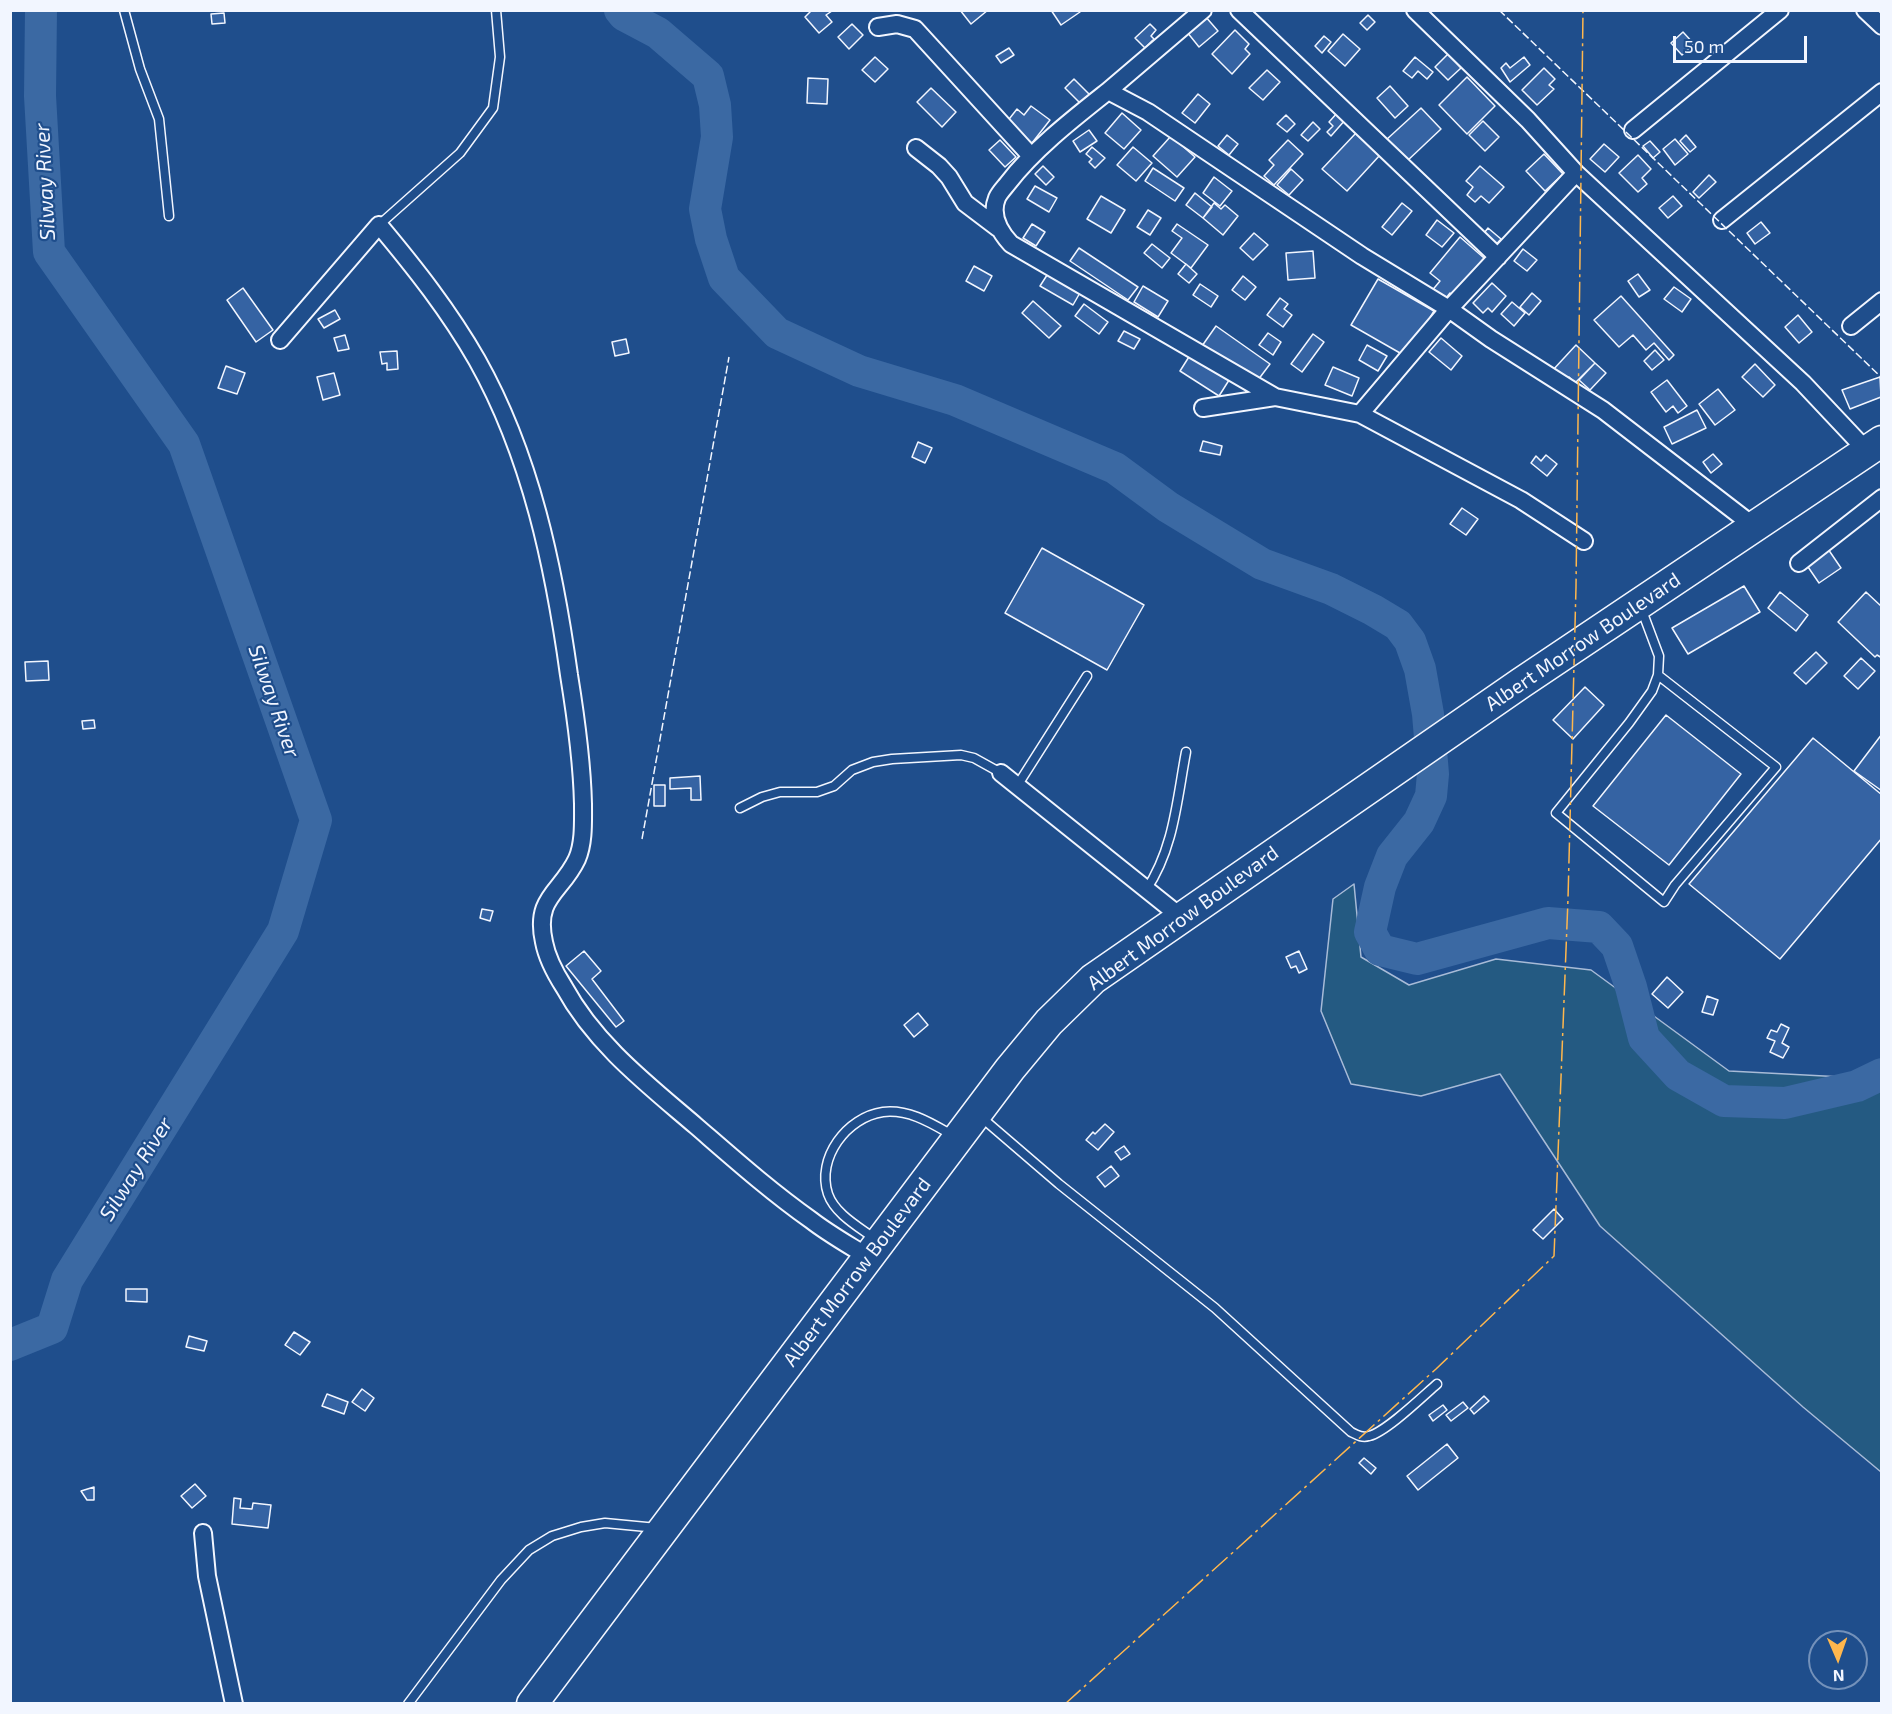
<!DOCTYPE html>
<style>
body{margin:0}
#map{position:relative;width:1892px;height:1714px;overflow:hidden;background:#1f4e8c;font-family:"Exo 2",sans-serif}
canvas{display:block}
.frame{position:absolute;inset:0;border:12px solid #f2f6ff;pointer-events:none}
.north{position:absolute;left:1808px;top:1630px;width:60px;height:60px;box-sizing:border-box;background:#1f4e8c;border:2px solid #7391ba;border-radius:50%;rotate:178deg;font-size:16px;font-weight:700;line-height:24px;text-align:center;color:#f2f6ff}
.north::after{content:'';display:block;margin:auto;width:21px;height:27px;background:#ffb74d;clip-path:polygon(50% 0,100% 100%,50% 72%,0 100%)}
.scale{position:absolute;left:1673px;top:36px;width:134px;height:27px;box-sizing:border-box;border:3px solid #f2f6ff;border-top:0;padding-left:8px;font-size:18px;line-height:21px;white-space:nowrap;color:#f2f6ff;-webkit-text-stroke:4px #1f4e8c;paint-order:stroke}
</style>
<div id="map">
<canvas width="1892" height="1714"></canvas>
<div class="frame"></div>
<div class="north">N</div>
<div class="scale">50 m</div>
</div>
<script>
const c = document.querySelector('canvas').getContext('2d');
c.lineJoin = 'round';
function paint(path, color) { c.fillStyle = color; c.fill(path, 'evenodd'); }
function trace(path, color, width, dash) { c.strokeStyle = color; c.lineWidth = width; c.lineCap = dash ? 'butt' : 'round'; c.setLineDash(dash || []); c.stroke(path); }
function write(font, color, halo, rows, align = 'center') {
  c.font = font + ' "Exo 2",sans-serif'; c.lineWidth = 4.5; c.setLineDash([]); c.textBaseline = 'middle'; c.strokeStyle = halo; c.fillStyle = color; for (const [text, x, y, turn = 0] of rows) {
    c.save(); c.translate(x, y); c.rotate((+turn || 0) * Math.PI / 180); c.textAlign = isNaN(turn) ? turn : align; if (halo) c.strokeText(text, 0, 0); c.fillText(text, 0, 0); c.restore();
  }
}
const green = new Path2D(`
 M1354,884L1361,957L1409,985L1496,959L1591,970L1729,1071L1881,1079V1472L1803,1407L1600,1226L1500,1074L1421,1096L1351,1084L1321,1011L1333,899Z`);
paint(green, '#245a82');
trace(green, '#a8bbd7', 1.5);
trace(new Path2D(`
 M620,10L624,15L658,33L708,76L715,105L717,137L705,209L711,239L724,278L777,333L859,371L955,400L1115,468L1168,507L1262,564L1331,589L1373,610L1398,625L1410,641L1420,669L1428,714L1433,774L1431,796L1419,822L1392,856L1380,887L1370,932L1380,950L1417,959L1548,923L1599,927L1617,946L1631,987L1644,1038L1678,1075L1724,1101L1785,1103L1857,1086L1882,1074
 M10,1345L52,1328L67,1280L283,931L316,820L184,444L49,252L40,96L41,10`), '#3b69a3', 32);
const building = new Path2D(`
 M812,10L832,11L826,15L832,22L819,33L805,17Z
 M960,10H988L971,24Z
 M1051,10H1079L1080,12L1061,25Z
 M224,13L225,23L212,24L211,14Z
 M1368,15L1375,22L1367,30L1360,23Z
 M1205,16L1218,31L1199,47L1187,32Z
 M852,24L863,35L849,49L838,37Z
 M1150,24L1156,30L1151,36L1154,39L1145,48L1135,38Z
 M1235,30L1249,44L1245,49L1250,54L1232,74L1212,54Z
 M1683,32L1694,44L1682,55L1671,43Z
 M1343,34L1360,49L1345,66L1328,51Z
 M1324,36L1331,42L1322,53L1315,46Z
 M1009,48L1014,55L1001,63L996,56Z
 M1448,54L1461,68L1448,80L1435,67Z
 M875,57L888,69L875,82L862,70Z
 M1415,57L1433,72L1427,79L1418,71L1412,78L1403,71Z
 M1524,57L1530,65L1510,82L1501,68L1506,63L1510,68Z
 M1544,68L1555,79L1549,85L1554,89L1537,105L1522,90Z
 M1267,70L1280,82L1263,100L1249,88Z
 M1467,77L1495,106L1467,134L1439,105Z
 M808,78L828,79L827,104L807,103Z
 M1074,79L1090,95L1081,104L1065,88Z
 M1390,86L1408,106L1395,118L1377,98Z
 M931,88L956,112L942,127L917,102Z
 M1198,94L1210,104L1195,123L1182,113Z
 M1031,106L1050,120L1032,143L1006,123L1017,109L1024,115Z
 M1421,108L1441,129L1406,162L1386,140Z
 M1338,112L1346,119L1331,136L1327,132L1333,126L1329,122Z
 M1122,113L1141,130L1124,149L1105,133Z
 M1286,115L1295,124L1287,132L1277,124Z
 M1483,121L1499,137L1485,151L1469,135Z
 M1313,122L1320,129L1308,141L1301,135Z
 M1089,130L1097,141L1080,152L1073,141Z
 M1356,133L1380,155L1347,191L1322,169Z
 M1227,135L1238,144L1229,155L1218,146Z
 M1686,135L1696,147L1690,152L1680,141Z
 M1171,136L1195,157L1177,177L1153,156Z
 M1675,139L1688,154L1675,165L1663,149Z
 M1000,140L1016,157L1005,167L989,150Z
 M1288,140L1303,154L1274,185L1264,176L1274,165L1269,160Z
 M1650,141L1660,152L1653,158L1643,146Z
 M1604,144L1619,157L1605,172L1590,159Z
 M1092,147L1105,158L1095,168L1089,162L1092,159L1086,154Z
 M1133,147L1152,163L1136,181L1117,165Z
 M1544,154L1563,174L1545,191L1526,171Z
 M1638,155L1651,169L1642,178L1647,184L1638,192L1619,173Z
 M1043,166L1054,177L1046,185L1035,174Z
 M1480,166L1504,187L1489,203L1481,196L1475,202L1467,195L1473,187L1466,181Z
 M1153,168L1184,188L1175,201L1145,181Z
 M1291,169L1303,180L1289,195L1277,185Z
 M1709,175L1716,182L1699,198L1693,192Z
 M1214,177L1232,191L1220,206L1203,193Z
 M1035,186L1057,198L1049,212L1027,199Z
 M1195,193L1212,207L1203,218L1186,205Z
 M1101,196L1125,210L1111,233L1087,219Z
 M1673,196L1682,206L1668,218L1659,208Z
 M1214,203L1221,209L1225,205L1238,216L1223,235L1203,218Z
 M1402,203L1412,211L1392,235L1382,227Z
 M1148,210L1161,218L1150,235L1137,227Z
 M1437,220L1454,233L1442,247L1426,235Z
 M1761,222L1770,233L1755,244L1747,233Z
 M1032,224L1045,232L1036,246L1023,238Z
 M1177,224L1208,245L1191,268L1171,253L1182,238L1172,231Z
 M1488,228L1501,239L1493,248L1481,237Z
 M1254,233L1268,245L1253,260L1240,248Z
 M1460,237L1484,258L1453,296L1450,293L1442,303L1430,293L1440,281L1430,273Z
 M1152,244L1170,258L1162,268L1144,253Z
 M1079,248L1138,287L1128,300L1070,261Z
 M1523,249L1537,260L1527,271L1514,261Z
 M1313,251L1315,278L1288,280L1286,253Z
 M1186,264L1197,274L1189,283L1178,274Z
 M974,266L992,276L984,291L966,281Z
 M1049,272L1081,291L1073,305L1040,286Z
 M1638,274L1650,290L1639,297L1628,281Z
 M1243,276L1256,287L1245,300L1232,290Z
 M1378,279L1434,311L1407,357L1351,325Z
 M1492,283L1506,296L1492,312L1488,308L1483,313L1473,303Z
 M1200,284L1218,296L1211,307L1193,295Z
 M1143,286L1168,301L1158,317L1134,302Z
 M1674,287L1691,299L1682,312L1664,299Z
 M243,288L273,330L256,342L227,300Z
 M1532,293L1541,301L1529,315L1520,307Z
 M1621,296L1674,355L1669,360L1654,343L1646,350L1633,335L1619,347L1594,320Z
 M1280,298L1288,304L1284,309L1292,315L1283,327L1267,315Z
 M1033,301L1061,326L1049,338L1022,313Z
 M1512,302L1525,313L1514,326L1501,314Z
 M1084,304L1108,322L1099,334L1075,316Z
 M335,310L340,319L324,328L318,319Z
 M1798,315L1812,332L1799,343L1785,327Z
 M1216,326L1270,364L1255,384L1202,346Z
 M1124,331L1140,339L1134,349L1118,341Z
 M1268,333L1281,342L1273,355L1259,345Z
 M1313,334L1324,342L1302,372L1291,364Z
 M345,335L349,349L338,351L334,338Z
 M1441,338L1462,356L1451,370L1429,352Z
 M626,339L629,353L615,356L612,342Z
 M1367,345L1387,356L1378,371L1359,360Z
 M1576,345L1595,363L1575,383L1569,377L1564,382L1552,371Z
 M1655,350L1664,360L1652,370L1644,361Z
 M397,351L398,369L387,370V363L382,364L380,352Z
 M1192,352L1231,377L1219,396L1180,371Z
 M1595,363L1606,373L1590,390L1579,380Z
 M1755,364L1775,385L1763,397L1742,377Z
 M226,366L245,373L237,394L218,388Z
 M1333,367L1359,378L1352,396L1325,385Z
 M334,373L340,395L323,400L317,377Z
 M1880,377L1881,397L1850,409L1842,390Z
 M1667,380L1687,406L1678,413L1673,406L1666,412L1651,392Z
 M1718,389L1735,410L1715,425L1699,404Z
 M1697,410L1706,428L1672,444L1664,427Z
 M1203,441L1222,446L1220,455L1200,451Z
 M918,442L932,448L925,463L912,457Z
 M1713,454L1722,464L1711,473L1703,462Z
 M1546,455L1557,464L1547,476L1531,463L1536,456L1541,461Z
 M1462,508L1478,519L1466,535L1450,524Z
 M1042,548L1144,605L1107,670L1005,613Z
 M1828,549L1841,568L1819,583L1806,564Z
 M1744,586L1760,612L1688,654L1672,628Z
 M1780,592L1808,615L1796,631L1768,608Z
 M1866,592L1882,607V658L1877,655L1875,657L1838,622Z
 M1816,652L1827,663L1806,684L1794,673Z
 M1861,658L1875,671L1858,689L1844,676Z
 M48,661L49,680L26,681L25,662Z
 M1585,687L1604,705L1573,739L1553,720Z
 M1666,715L1741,774L1669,865L1593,806Z
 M94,720L95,728L83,729L82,721Z
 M1882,734V791L1854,771Z
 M1813,738L1882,795V838L1780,959L1689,884Z
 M700,776L701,800H691V788L670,789V778Z
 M654,785H665V806H654Z
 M482,909L493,911L490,921L480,918Z
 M584,951L601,971L592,979L624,1021L616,1027L566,966Z
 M1299,951L1307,969L1299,973L1296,966L1291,968L1286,957Z
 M1667,977L1683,992L1668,1008L1652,994Z
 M1707,996L1718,1000L1713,1015L1702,1012Z
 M918,1013L928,1025L914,1037L904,1025Z
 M1781,1024L1789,1028L1782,1043L1789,1047L1783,1058L1770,1052L1775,1041L1767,1038L1771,1030L1777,1032Z
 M1105,1124L1114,1132L1098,1150L1086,1140L1093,1132L1095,1134Z
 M1124,1146L1130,1154L1121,1160L1115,1152Z
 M1111,1166L1119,1176L1105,1187L1097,1177Z
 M1554,1209L1563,1219L1543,1239L1533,1230Z
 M126,1289H147V1302L126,1301Z
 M294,1332L310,1342L300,1355L285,1345Z
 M189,1336L207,1341L204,1351L186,1347Z
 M362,1389L374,1398L365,1411L352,1402Z
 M327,1394L348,1402L344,1414L322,1406Z
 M1484,1396L1489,1401L1474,1414L1470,1409Z
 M1463,1402L1468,1408L1451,1421L1446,1415Z
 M1443,1405L1447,1410L1433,1421L1429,1415Z
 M1447,1444L1458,1458L1418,1490L1407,1476Z
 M1364,1458L1376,1468L1371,1474L1359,1463Z
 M195,1484L206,1496L192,1508L181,1496Z
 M94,1487V1500H87L81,1491Z
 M234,1498L241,1499L240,1508L252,1509L253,1503L271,1505L268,1528L232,1524Z`);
paint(building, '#3563a3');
trace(building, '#f2f6ff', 1.5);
const lane = new Path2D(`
 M124,10L140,69L159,119L169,216
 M379,225L460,153L493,108L500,57L496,10
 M1641,608L1659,656L1658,675L1652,691L1629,723L1556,813L1664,902L1675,885L1776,767L1658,675
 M1017,786L1087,676
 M740,808L762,797L780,792H817L834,786L852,770L873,762L892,759L961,755L974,758L1001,773
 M1146,890C1174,849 1177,799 1186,752
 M981,1117L1059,1184L1215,1308L1351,1432C1357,1435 1362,1438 1369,1436C1386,1432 1422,1397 1437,1384
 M875,1239C859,1227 835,1214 828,1194C816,1158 847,1117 883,1112C909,1109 931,1123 952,1135
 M408,1704L501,1580L529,1550L552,1536L581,1527L605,1523L657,1528`);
const street = new Path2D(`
 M1239,10L1498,257
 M1415,10L1528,120L1576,173L1803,383L1867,451
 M1865,10L1882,26
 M878,27L897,24L915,29L1031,156
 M1108,91L1203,10
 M1633,130L1780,10
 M916,148L939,166L949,177L965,203L998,228
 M1722,220L1882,92
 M1851,326L1882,301
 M280,340L379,225C415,268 449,311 477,360C531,456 554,567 569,675C576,718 582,760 583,804C583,822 584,843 577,859C561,893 534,897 544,942C547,958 555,973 564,987C595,1044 647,1084 696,1126C733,1158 770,1191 811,1220C829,1234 849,1245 868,1257
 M1275,397L1011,244C1000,232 990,215 997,198C999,193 1005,187 1008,183C1034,149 1074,118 1108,91L1148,112L1362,256L1449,309L1491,339L1603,410L1755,527
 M1203,408L1275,397L1360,414L1521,500L1584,541
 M1360,414L1449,309L1576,173
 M1799,563L1882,498
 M1001,773L1181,917
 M203,1533L207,1576L234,1704`);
const highway = new Path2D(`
 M532,1704L1010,1069L1049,1022L1093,979L1521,683L1882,441`);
trace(lane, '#f2f6ff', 11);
trace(street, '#f2f6ff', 20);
trace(highway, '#f2f6ff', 33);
trace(lane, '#1f4e8c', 8);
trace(street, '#1f4e8c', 16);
trace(highway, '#1f4e8c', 30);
trace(new Path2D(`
 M1499,10L1882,378
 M642,839L729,357`), '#f2f6ff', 1.5, [8, 3]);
trace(new Path2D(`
 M1065,1704L1436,1369L1554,1256L1568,899L1576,587L1583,10`), '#ffb74d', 1.5, [21, 4.5, 3, 4.5]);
write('20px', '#f2f6ff', '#1f4e8c', [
 ["Albert Morrow Boulevard",1583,642,-34],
 ["Albert Morrow Boulevard",1183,918,-36],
 ["Albert Morrow Boulevard",857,1272,-53]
]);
write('italic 21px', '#f2f6ff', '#1f4e8c', [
 ["Silway River",45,182,-93],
 ["Silway River",274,701,71],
 ["Silway River",136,1169,-58]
]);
</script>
